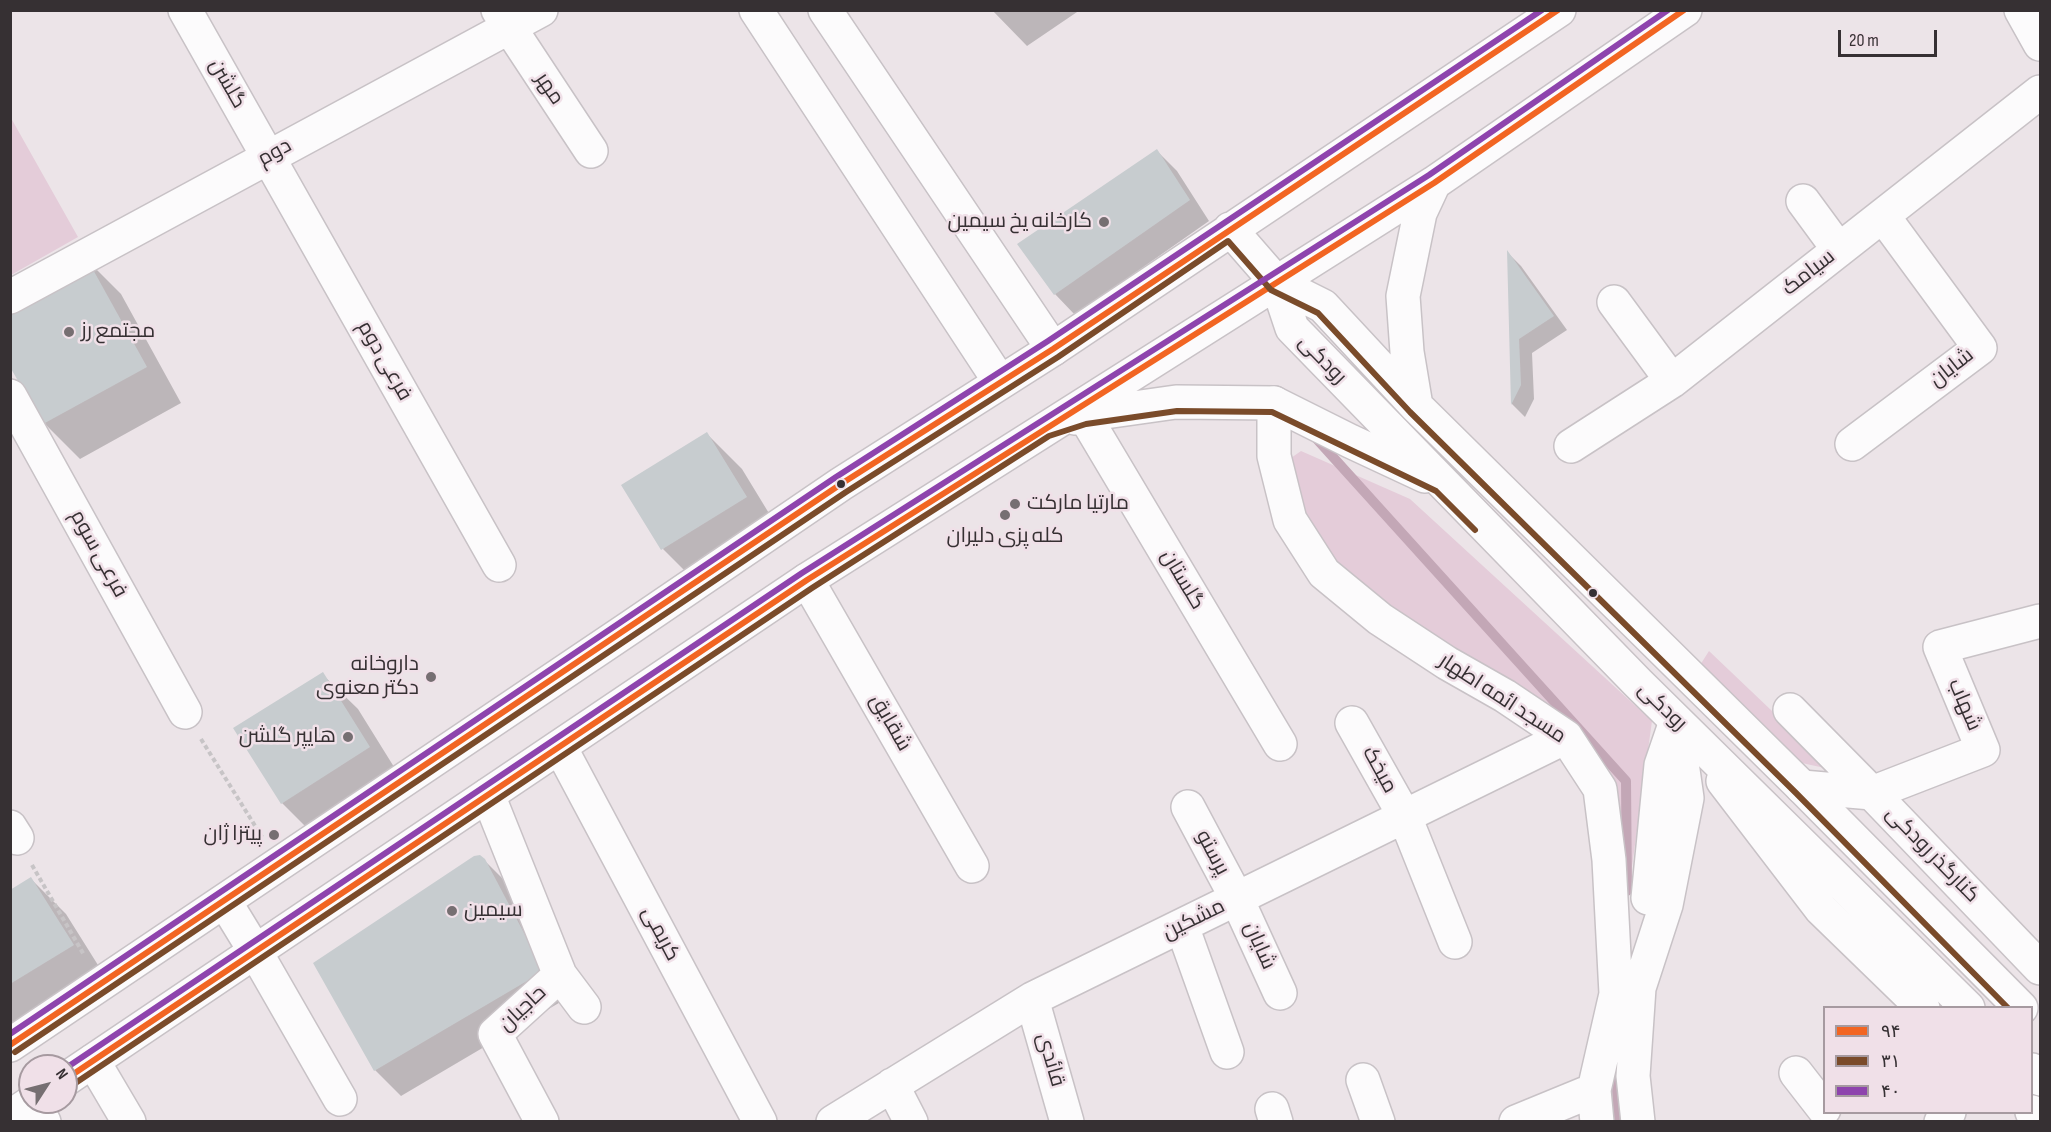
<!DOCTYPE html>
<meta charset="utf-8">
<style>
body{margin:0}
#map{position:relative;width:2051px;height:1132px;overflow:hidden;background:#ece4e8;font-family:"Sofia Sans Condensed",sans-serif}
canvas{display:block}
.frame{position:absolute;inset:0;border:12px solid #363033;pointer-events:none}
.legend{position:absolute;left:1823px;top:1006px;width:210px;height:108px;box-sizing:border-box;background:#f0e0e8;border:2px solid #a69aa0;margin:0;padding:8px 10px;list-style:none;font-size:18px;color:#363033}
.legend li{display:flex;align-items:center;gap:12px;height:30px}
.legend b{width:30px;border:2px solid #a69aa0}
.north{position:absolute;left:18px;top:1054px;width:60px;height:60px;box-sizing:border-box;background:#f0e0e8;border:2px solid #a69aa0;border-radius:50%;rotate:54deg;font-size:16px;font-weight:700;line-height:24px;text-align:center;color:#363033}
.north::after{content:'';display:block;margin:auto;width:21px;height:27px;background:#766f72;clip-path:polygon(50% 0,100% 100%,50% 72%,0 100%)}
.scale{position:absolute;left:1838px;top:30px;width:99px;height:27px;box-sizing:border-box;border:3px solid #363033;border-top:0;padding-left:8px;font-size:18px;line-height:21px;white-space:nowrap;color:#363033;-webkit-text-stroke:4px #f0e0e8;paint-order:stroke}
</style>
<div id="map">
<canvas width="2051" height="1132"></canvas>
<div class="frame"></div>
<ul class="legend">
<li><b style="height:8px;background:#f26522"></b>۹۴</li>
<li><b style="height:8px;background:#7a4b2a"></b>۳۱</li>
<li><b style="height:8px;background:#8e44ad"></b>۴۰</li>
</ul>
<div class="north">N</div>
<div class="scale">20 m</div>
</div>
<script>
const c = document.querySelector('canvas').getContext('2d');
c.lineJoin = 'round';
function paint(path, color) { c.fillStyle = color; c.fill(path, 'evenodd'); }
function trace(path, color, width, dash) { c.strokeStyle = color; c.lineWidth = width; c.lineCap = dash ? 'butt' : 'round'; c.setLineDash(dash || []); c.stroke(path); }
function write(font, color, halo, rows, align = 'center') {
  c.font = font + ' "Sofia Sans Condensed",Cairo,sans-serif'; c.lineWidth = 5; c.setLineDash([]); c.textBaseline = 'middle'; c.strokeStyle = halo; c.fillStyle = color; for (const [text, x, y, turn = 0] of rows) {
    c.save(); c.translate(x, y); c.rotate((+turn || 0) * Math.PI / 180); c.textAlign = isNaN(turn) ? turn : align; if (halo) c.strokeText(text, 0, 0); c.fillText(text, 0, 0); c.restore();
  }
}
paint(new Path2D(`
 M11,118L78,237L11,275H10Z
 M1301,451L1410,499L1652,721L1621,946L1605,788L1329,570L1281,465Z
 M1709,651L1834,770L1788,760L1695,673Z`), '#e4ccd9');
paint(new Path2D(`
 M992,10H1080L1027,46Z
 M1157,151L1177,171L1209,221L1075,315L1055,294L1019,244Z
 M1509,254L1521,266L1567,330L1532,353L1534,399L1525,417L1512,404Z
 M85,258L121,294L181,403L80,459L44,423L10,364Z
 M707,434L742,469L781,533L698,584L663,549Z
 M322,674L358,709L404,783L317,838L282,803Z
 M484,860L511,887L569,997L401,1096L375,1070Z
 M31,879L66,914L108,981L10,1041V891Z`), '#0003');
trace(new Path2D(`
 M1314,436L1626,781L1627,891
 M1618,1122L1617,1086L1619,1068`), '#c3a7b6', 10);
paint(new Path2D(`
 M1157,149L1190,200L1054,295L1017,244Z
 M1507,250L1554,316L1519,339L1521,385L1511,405Z
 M86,257L147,367L43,424L10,367V297Z
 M707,432L747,497L661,550L621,485Z
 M323,672L370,747L281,804L233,728Z
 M480,855L485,859L544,971L374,1071L313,963L474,856Z
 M31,877L74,945L10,984V890Z`), '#c7cccf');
const minor = new Path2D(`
 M185,10L499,565
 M498,10L591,151
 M2021,10L2040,44
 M1803,201L1839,250
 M10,297L541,10
 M1614,302L1672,381
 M10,396L185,712
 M1274,403V456L1290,520L1324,573L1380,619L1447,663L1505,696L1566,737L1600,789L1609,860L1616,994L1594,1090L1597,1122
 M1084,415L1280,744
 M1852,444L1980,348L1883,216
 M1571,446L1672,381L2040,92
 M807,580L972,866
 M1790,710L1872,793L1983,750L1940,647L2040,621
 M1352,723L1405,817L1455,942
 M560,747L760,1122
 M1723,781L1821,909L1923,1008
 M1802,787L1872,793L2040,968
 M488,795L560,975L495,1034L542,1122
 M1188,807L1237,899L1280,993
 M10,827L17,838
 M1648,898L1661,765L1673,730
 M1182,926L1227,1052
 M255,951L340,1099
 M560,975L584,1007
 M1032,999L1067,1122
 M93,1061L129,1122
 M1796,1073L1824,1109
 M1363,1080L1378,1122
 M892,1085L911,1122
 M32,1102L44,1122
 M1272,1109L1276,1122
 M2032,1112L2040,1122
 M833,1122L1032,999L1566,737
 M1516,1122L1594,1090
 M1638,1122L1633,1076L1639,988L1666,905L1687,798L1676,721
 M1941,1122L1949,1112`);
const tertiary = new Path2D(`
 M756,10L1000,382
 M825,10L1053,349`);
const secondary = new Path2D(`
 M1230,229L1277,283L1323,306L1416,406L1802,787L2021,1008
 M1277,283L1292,328L1638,683L1968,1008
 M1416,406L1407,352L1403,296L1420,213L1434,183
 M1075,418L1084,415L1176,402L1274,403L1350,441L1425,476
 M225,902L255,951
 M10,1045L631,627L841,484L1053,349L1559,10
 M2032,1070L2040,1079
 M66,1079L807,580L1434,183L1685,10
 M10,1117L32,1102`);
trace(minor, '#c8c2c6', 36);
trace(tertiary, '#c8c2c6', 36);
trace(secondary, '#c8c2c6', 36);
trace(new Path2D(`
 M201,739L262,837
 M32,865L84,955`), '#c7c4c6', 4, [4.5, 3]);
trace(minor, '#fcfbfc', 33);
trace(tertiary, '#fcfbfc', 33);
trace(secondary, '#fcfbfc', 33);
trace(new Path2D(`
 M10,1045L841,484L1053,349L1558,10
 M66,1079L807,580L1434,183L1684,10`), '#f26522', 6);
trace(new Path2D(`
 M15,1052L846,492L1058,357L1228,241L1271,290L1318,313L1410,412L1796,793L2008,1008
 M71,1086L812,588L1049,436L1086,424L1177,411L1272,412L1436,491L1475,530`), '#7a4b2a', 6);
trace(new Path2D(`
 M10,1034L836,477L1048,341L1542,10
 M66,1068L802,573L1429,175L1668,10`), '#8e44ad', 6);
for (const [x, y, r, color] of [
 [1104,222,6,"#766f72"],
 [69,332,6,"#766f72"],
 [841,484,5,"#363033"],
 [1015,504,6,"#766f72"],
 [1005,515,6,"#766f72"],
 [1593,593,5,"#363033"],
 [431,677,6,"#766f72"],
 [348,737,6,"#766f72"],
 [274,835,6,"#766f72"],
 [452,911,6,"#766f72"]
]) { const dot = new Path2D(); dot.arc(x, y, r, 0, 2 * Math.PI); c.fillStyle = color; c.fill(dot); trace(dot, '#f0e0e8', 2); }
write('21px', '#363033', '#f0e0e8', [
 ["گلشن",227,84,60],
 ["مهر",549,89,56],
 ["دوم",275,153,-29],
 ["سیامک",1809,273,-38],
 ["رودکی",1322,360,46],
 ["فرعی دوم",384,361,60],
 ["شایان",1952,368,-38],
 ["فرعی سوم",98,554,61],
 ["گلستان",1182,580,59],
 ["مسجد ائمه اطهار",1502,699,33],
 ["شهاب",1964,705,67],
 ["رودکی",1662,707,44],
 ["شقایق",890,723,60],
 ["میخک",1379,770,61],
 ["پرستو",1212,853,62],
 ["کنارگذر رودکی",1932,855,46],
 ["مشکین",1194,920,-26],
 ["کریمی",660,934,62],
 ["شایان",1259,946,66],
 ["حاجیان",523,1009,-43],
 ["قائدی",1050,1060,74]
]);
write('21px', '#363033', '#f0e0e8', [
 ["کارخانه یخ سیمین",1092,222],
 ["مجتمع رز",81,332,"left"],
 ["مارتیا مارکت",1027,504,"left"],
 ["کله پزی دلیران",1005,537,"center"],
 ["داروخانه",419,665],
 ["دکتر معنوی",419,689],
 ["هایپر گلشن",336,737],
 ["پیتزا ژان",262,835],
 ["سیمین",464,911,"left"]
], 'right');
</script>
